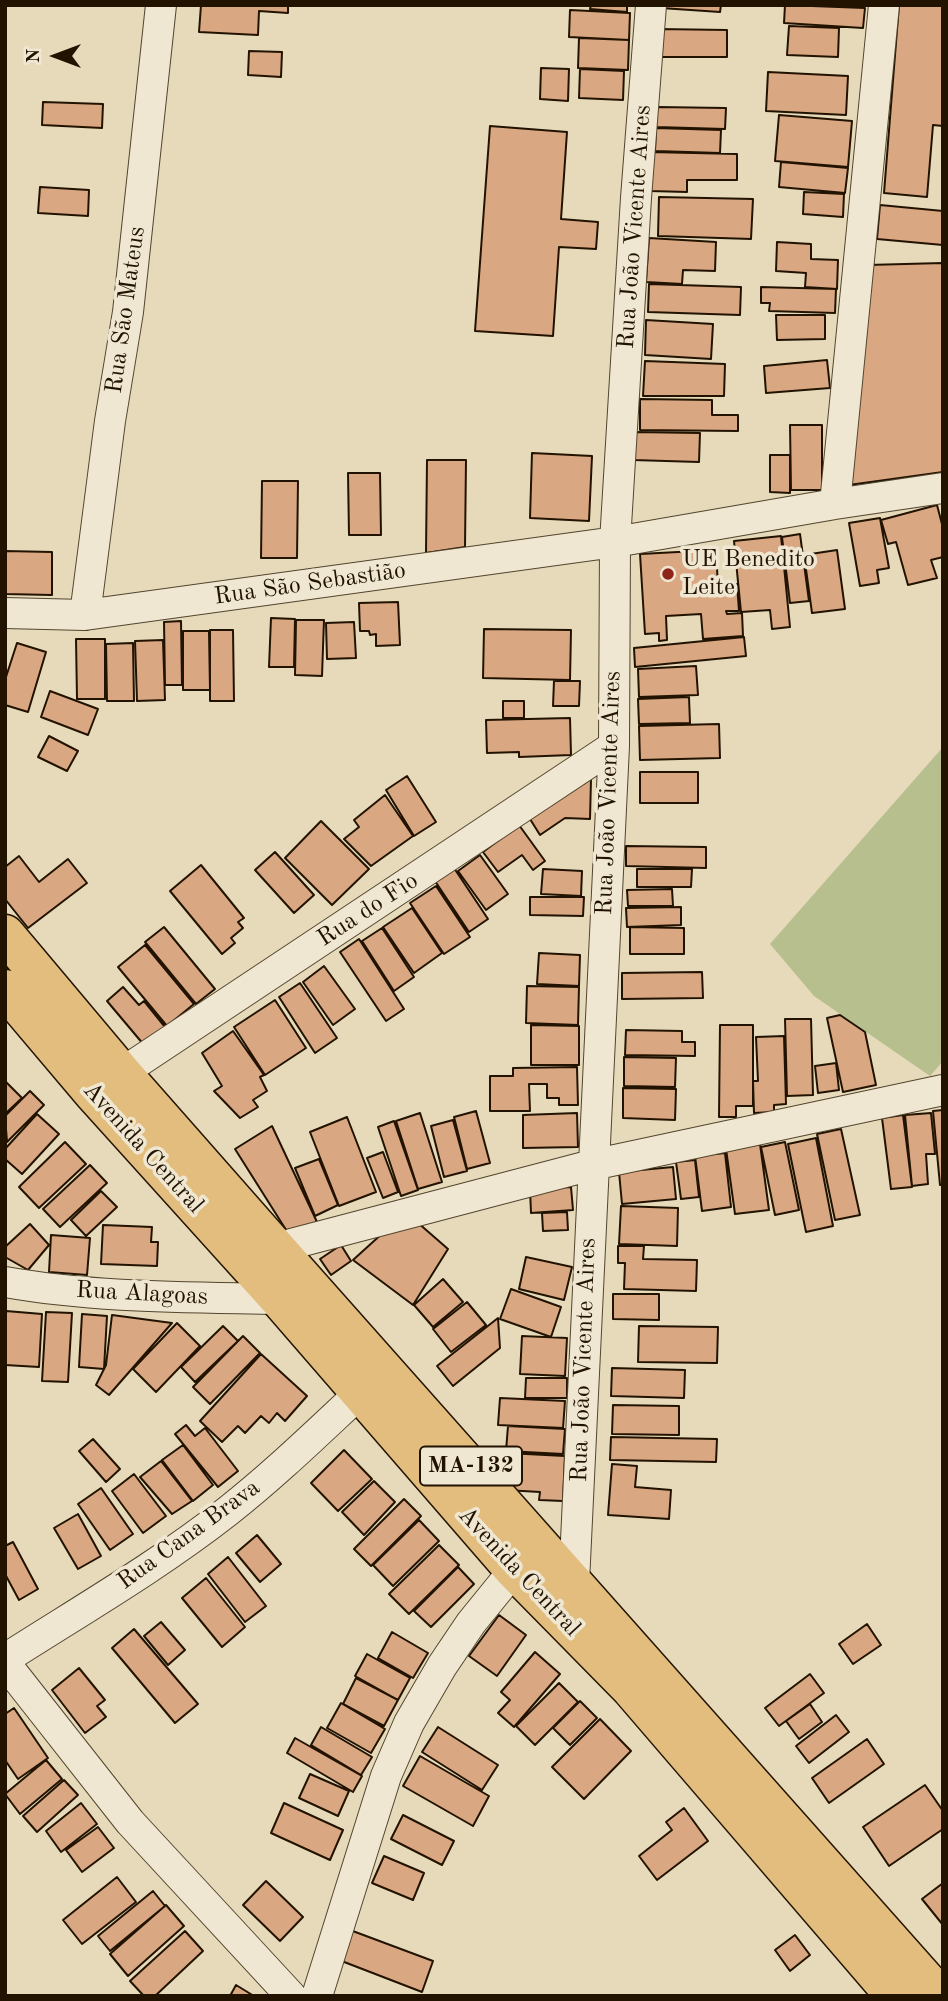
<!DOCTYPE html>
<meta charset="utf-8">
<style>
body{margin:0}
#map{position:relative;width:948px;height:2001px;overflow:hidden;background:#e6daba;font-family:"Old Standard TT",serif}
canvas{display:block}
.frame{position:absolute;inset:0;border:7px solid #221300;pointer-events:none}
.north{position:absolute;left:21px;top:21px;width:70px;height:70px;-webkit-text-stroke:5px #efe7d2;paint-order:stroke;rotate:270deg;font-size:19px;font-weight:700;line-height:28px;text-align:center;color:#221300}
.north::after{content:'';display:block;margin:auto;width:24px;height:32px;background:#221300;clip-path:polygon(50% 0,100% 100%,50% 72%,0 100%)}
</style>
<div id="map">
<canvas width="948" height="2001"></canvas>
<div class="frame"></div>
<div class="north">N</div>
</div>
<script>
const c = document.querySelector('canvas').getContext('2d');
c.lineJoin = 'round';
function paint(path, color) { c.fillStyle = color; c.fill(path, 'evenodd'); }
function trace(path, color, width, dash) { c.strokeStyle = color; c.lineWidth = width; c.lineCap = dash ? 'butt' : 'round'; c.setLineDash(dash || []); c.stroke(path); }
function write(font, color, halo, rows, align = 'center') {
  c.font = font + ' "Old Standard TT",serif'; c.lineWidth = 7; c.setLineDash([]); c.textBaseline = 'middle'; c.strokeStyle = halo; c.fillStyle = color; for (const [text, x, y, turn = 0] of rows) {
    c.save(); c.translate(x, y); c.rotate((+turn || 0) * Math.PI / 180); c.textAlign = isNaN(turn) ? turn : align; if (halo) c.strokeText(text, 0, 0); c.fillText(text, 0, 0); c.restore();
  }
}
paint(new Path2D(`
 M943,747V1061L930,1076L814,996L770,944Z`), '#b7bf8e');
const building = new Path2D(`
 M201,5H288V13L259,11L258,35L199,32Z
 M591,5H627V12L590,9Z
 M661,5H721L720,12L661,8Z
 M785,5L865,8L863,28L784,23Z
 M899,5H943V126L933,125L927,197L884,193Z
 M570,10L630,13L629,40L569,37Z
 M789,26L839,28L838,57L787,55Z
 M658,29L727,30V57H658Z
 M579,38L629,40L628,70L578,68Z
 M249,51L282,52L281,77L248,75Z
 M541,68L569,69L568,101L540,99Z
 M580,69L624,71L623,100L579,98Z
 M768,72L848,76L846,115L766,111Z
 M43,102L103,104L102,128L42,125Z
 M657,107L726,108L725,129L656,127Z
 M779,115L852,121L848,167L775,161Z
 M490,126L567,132L561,219L598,222L596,249L559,247L553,336L475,331Z
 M656,128L721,130L720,153L655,151Z
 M650,152L737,154V180H687V192L650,191Z
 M781,162L848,168L845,193L779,187Z
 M40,187L89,190L88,216L38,213Z
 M804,192L844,194L843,217L803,214Z
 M659,197L753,199L751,239L658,236Z
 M880,205L943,211V245L877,239Z
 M649,238L716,242L715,271L683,270L682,284L646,282Z
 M777,242L811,244V259L838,260L837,289L805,287L806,273L776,271Z
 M943,263V472L849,485L867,265Z
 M649,284L741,287L740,315L648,312Z
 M761,287L836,289L835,313L769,311L770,303H761Z
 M776,315H825V339L777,340Z
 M646,320L713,324L711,359L645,355Z
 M827,360L830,388L766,393L764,366Z
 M645,361L725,364L724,396H643Z
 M640,399L712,400V415H738V431L640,430Z
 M790,425H822V490H791Z
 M633,432L700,433L699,462L633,460Z
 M532,453L592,456L589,521L530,518Z
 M770,455H790V493L770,492Z
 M427,460H466L465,547L426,553Z
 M348,473H380L381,535H349Z
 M262,481H298L297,558H261Z
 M937,505L943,528V557L931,560L937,578L908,585L896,542L888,544L881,520Z
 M880,518L889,568L877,570L879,583L860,586L849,523Z
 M800,534L809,601L790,603L782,537Z
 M781,536L790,627L772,629L770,610L741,612L734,541Z
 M716,550L718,586L737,584L739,611H726L727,614L742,613L743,636L703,639L701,614L666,616L667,640L659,641V633L645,634L640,554Z
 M837,550L845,609L812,613L804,555Z
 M5,551L52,552V595L5,594Z
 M398,602L400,645L376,646V634L370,635L369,631H360L359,603Z
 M271,618L295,619L294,667H269Z
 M296,620H324L322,676L295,675Z
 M181,621L182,685H165L164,622Z
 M354,622L356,658L327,659L326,623Z
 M484,629L571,630L570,680L483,678Z
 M210,630H233L234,701H210Z
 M183,631H209L210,690H183Z
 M744,637L746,656L635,667L634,648Z
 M76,639H105V699H77Z
 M163,640L165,700L137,701L135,641Z
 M17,643L46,652L28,712L5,705V680Z
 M133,643L134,701H107L106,644Z
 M696,666L698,695L639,697L638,669Z
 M554,681H580L579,706H553Z
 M50,691L98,709L88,735L41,717Z
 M689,697L690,723L639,724L638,699Z
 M503,701H524V718H503Z
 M570,718L571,755L519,757V752L487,753L486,720Z
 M719,724L720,758L640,760L639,726Z
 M49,736L78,751L67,771L38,757Z
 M640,772H698V803H640Z
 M407,776L436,822L414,836L386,790Z
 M591,779L590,819L565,818L540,835L530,819Z
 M385,795L413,836L371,866L344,839L359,827L354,820Z
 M321,821L369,869L332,905L285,858Z
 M519,825L545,861L533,870L522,855L498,872L483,852Z
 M626,846L706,847V868L626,866Z
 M275,852L314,895L294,913L255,870Z
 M480,855L508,894L486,910L458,871Z
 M19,856L39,882L68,859L87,883L28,928L5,899V867Z
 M201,865L244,918L238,922L243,928L231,938L235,943L222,954L170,891Z
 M454,868L488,919L469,932L435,881Z
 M543,869L582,871L581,896L541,894Z
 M637,869H692L691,887H637Z
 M436,886L470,937L444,954L410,903Z
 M672,889L673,906H628L627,890Z
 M530,897H584L583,916L530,915Z
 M681,907V925L627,927L626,908Z
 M412,908L442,953L414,973L383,927Z
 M164,927L215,989L196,1004L145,942Z
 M630,927L684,928V954H630Z
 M382,928L414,977L394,991L362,941Z
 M359,939L404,1009L386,1021L340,952Z
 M145,945L194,1004L167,1026L118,967Z
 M539,953L580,955L579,986L537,984Z
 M324,966L355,1009L333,1025L303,982Z
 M702,972L703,998L622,999V973Z
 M300,983L337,1038L315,1053L279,997Z
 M527,986L579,987L578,1025L526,1023Z
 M123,987L139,1005L144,1001L165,1027L144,1045L107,1001Z
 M275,1000L306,1048L265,1075L234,1027Z
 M840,1015L865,1032L876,1085L843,1092L827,1018Z
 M785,1019H811L813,1095L787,1096Z
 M531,1025L579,1026V1065H531Z
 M720,1025H753V1106H736V1117H719Z
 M626,1030L682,1031V1042H695V1056L625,1055Z
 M233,1031L264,1075L260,1077L267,1091L253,1100L258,1107L240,1118L214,1091L222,1086L202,1053Z
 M784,1036L786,1104L774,1105V1112L754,1113L753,1081H758L756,1037Z
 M624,1057L676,1058L675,1087L624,1086Z
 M836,1063L839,1090L818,1093L815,1066Z
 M577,1067L578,1105H559V1098H547V1084H529L530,1111H490V1076H513V1068Z
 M5,1081L22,1098L5,1114Z
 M623,1088L676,1089L675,1120L623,1118Z
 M30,1091L44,1105L7,1142L5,1116Z
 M943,1110V1185H940L933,1111Z
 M476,1111L490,1163L467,1169L454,1117Z
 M420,1113L442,1182L418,1189L396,1121Z
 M577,1113L578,1147L523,1148V1115Z
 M931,1113L935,1154H926L928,1184L912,1186L905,1115Z
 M37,1114L59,1134L22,1174L5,1159V1149Z
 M903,1115L912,1187L891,1189L882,1118Z
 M347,1117L376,1192L339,1206L310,1132Z
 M453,1120L467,1171L444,1177L431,1126Z
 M394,1121L418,1190L401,1196L378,1127Z
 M272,1126L317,1222L288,1233L235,1149Z
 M841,1129L860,1215L835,1220L817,1134Z
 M816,1138L833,1226L806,1232L788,1144Z
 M65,1142L86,1164L39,1208L19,1187Z
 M785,1142L799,1210L775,1215L761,1147Z
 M760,1144L769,1210L735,1214L726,1149Z
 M383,1152L398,1192L383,1198L367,1158Z
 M725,1153L731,1207L702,1211L695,1156Z
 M319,1159L338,1205L315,1216L295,1168Z
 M695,1160L699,1197L681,1199L676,1162Z
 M90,1165L107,1183L60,1227L43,1209Z
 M673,1167L676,1199L622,1204L619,1172Z
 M571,1187L573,1210L531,1213L530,1189Z
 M101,1191L117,1207L86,1236L71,1220Z
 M621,1206L678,1208L677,1246L619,1244Z
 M567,1212L568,1230L543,1231L542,1213Z
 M417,1222L448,1249L413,1305L353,1260L385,1231Z
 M30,1224L49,1245L28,1270L5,1257V1247Z
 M103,1225L152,1227L151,1242H158L157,1266L101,1264Z
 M51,1235L90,1238L87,1275L49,1272Z
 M341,1245L351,1261L331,1275L320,1259Z
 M618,1246H644L643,1259L697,1260L696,1291L624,1289L625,1263H618Z
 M526,1257L572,1267L564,1300L519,1289Z
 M443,1279L463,1302L433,1327L414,1305Z
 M511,1289L561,1307L551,1337L500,1319Z
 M613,1294H659V1320L613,1319Z
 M467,1302L486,1325L451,1352L433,1329Z
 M6,1311L42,1314L39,1367L5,1365Z
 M46,1312L72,1313L68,1382L42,1381Z
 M82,1314L107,1316L104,1369L79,1367Z
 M112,1315L172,1323L109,1395L96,1385L106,1365Z
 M498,1318L500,1348L453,1386L437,1366Z
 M177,1323L200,1346L156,1392L133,1369Z
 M223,1326L238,1341L195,1382L181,1367Z
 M639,1326L718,1327L717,1363L638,1362Z
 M243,1336L260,1353L210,1404L193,1387Z
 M522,1336L567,1338L565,1376L520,1374Z
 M261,1354L307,1396L285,1421L277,1413L269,1423L261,1416L245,1433L238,1426L222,1442L200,1421Z
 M612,1368L685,1370L684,1398L611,1396Z
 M526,1378H567V1398H525Z
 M500,1398L565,1401L563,1428L498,1425Z
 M613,1405L679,1406V1435L612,1434Z
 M186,1425L195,1436L205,1428L238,1471L218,1487L175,1434Z
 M508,1426L565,1429L563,1454L506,1451Z
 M611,1437L717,1439L716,1462L610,1460Z
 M93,1439L120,1469L106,1482L79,1451Z
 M183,1445L213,1485L193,1501L162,1460Z
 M344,1450L372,1479L338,1511L311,1483Z
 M507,1453L565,1456L563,1501L539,1500L540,1492L505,1490Z
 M161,1461L192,1501L172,1514L140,1477Z
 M612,1464L637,1466L635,1487L671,1490L669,1519L608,1515Z
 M134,1474L166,1516L143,1533L112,1491Z
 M374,1481L395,1502L364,1535L342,1512Z
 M101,1488L133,1534L110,1550L78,1504Z
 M404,1499L421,1516L371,1566L354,1549Z
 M78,1514L101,1556L78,1569L54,1528Z
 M419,1520L439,1541L393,1586L373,1565Z
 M257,1535L281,1564L260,1582L236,1553Z
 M13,1542L38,1589L19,1600L5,1574V1546Z
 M439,1545L459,1565L409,1614L389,1594Z
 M228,1557L266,1606L245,1622L208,1574Z
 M458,1567L474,1584L431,1627L414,1611Z
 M206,1578L245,1627L222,1647L182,1598Z
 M499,1615L526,1635L497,1676L469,1656Z
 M161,1622L185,1650L168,1665L144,1636Z
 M867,1624L881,1645L853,1664L839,1644Z
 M134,1629L198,1704L175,1723L112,1648Z
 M392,1632L428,1653L413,1678L378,1658Z
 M535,1652L560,1674L514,1727L498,1713L510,1700L501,1692Z
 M367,1654L410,1678L398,1700L355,1676Z
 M79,1668L105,1700L97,1706L106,1717L85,1733L52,1690Z
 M810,1674L824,1693L779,1726L765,1708Z
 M356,1678L398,1700L384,1726L343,1704Z
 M559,1683L578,1702L535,1745L516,1726Z
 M580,1701L597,1718L570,1745L553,1728Z
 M341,1703L385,1729L371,1753L327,1728Z
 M810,1704L822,1722L799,1739L786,1721Z
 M14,1708L48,1758L18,1779L5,1760V1714Z
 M836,1715L849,1732L809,1763L796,1746Z
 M600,1719L631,1751L584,1799L552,1767Z
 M321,1727L372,1757L361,1775L311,1745Z
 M438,1727L498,1765L482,1790L422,1752Z
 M295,1738L362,1776L353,1792L287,1753Z
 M867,1739L884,1764L829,1803L812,1778Z
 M420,1756L489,1796L473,1826L403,1786Z
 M46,1760L62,1779L20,1814L5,1794Z
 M310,1774L349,1791L338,1816L299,1798Z
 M64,1780L78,1795L37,1832L23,1816Z
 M925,1785L943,1811V1829L889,1866L863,1827Z
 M81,1803L97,1824L61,1852L46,1831Z
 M284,1803L343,1830L330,1860L271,1833Z
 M684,1808L708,1841L657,1880L639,1856L672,1830L666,1822Z
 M403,1815L454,1841L442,1865L391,1839Z
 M98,1827L114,1848L82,1872L66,1850Z
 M384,1856L424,1873L413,1900L372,1883Z
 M117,1877L136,1902L82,1944L63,1920Z
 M266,1881L303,1917L280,1941L243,1905Z
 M943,1883V1925L922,1899Z
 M153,1891L165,1906L110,1951L98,1936Z
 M166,1905L184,1926L128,1976L110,1954Z
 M350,1930L433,1961L422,1992L339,1960Z
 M185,1931L203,1951L155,1996H144L130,1981Z
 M795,1935L810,1955L790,1971L775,1950Z
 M236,1985L254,1996H230Z`);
paint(building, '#daa783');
trace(building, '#221300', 2);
const street = new Path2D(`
 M835,504L884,5
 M5,613L85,615L615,542L835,504L943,488
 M85,615L110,421L128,312L161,5
 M105,1084L614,746
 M276,1248L592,1165L943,1090
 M5,1282C96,1298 188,1297 279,1299
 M574,1582L614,746L615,542L636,198L651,5
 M5,1659C80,1611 158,1566 228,1511C275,1474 317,1433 360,1393
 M5,1663L130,1822L291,1996
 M317,1996L386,1776L409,1723L442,1666L471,1623L514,1570`);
const primary = new Path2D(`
 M5,934L121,1072L276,1248L940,1996
 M5,989L93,1093L279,1299L514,1570L631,1689L895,1996`);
trace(street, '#53452e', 32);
trace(primary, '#221300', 41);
trace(street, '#efe7d2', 30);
trace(primary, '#e3bd7d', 38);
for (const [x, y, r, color] of [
 [668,574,7,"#8f2418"]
]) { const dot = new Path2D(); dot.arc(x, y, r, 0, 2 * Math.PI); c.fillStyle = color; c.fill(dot); trace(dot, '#efe7d2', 2.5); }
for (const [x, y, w] of [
 [471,1466,102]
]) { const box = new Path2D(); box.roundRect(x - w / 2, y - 19.5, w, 39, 5); c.fillStyle = '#efe7d2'; c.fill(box); trace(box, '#221300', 2); }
write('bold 23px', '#221300', null, [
 ["MA-132",471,1466]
]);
write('24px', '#221300', '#efe7d2', [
 ["Rua João Vicente Aires",635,227,-86],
 ["Rua São Mateus",126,310,-82],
 ["Rua São Sebastião",310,584,-8],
 ["Rua João Vicente Aires",609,793,-88],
 ["Rua do Fio",368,910,-33],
 ["Avenida Central",143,1148,48],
 ["Rua Alagoas",142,1294,3],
 ["Rua João Vicente Aires",584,1360,-88],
 ["Rua Cana Brava",189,1535,-36],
 ["Avenida Central",519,1572,47]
]);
write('24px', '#221300', '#efe7d2', [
 ["UE Benedito",682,560],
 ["Leite",682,588]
], 'left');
</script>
